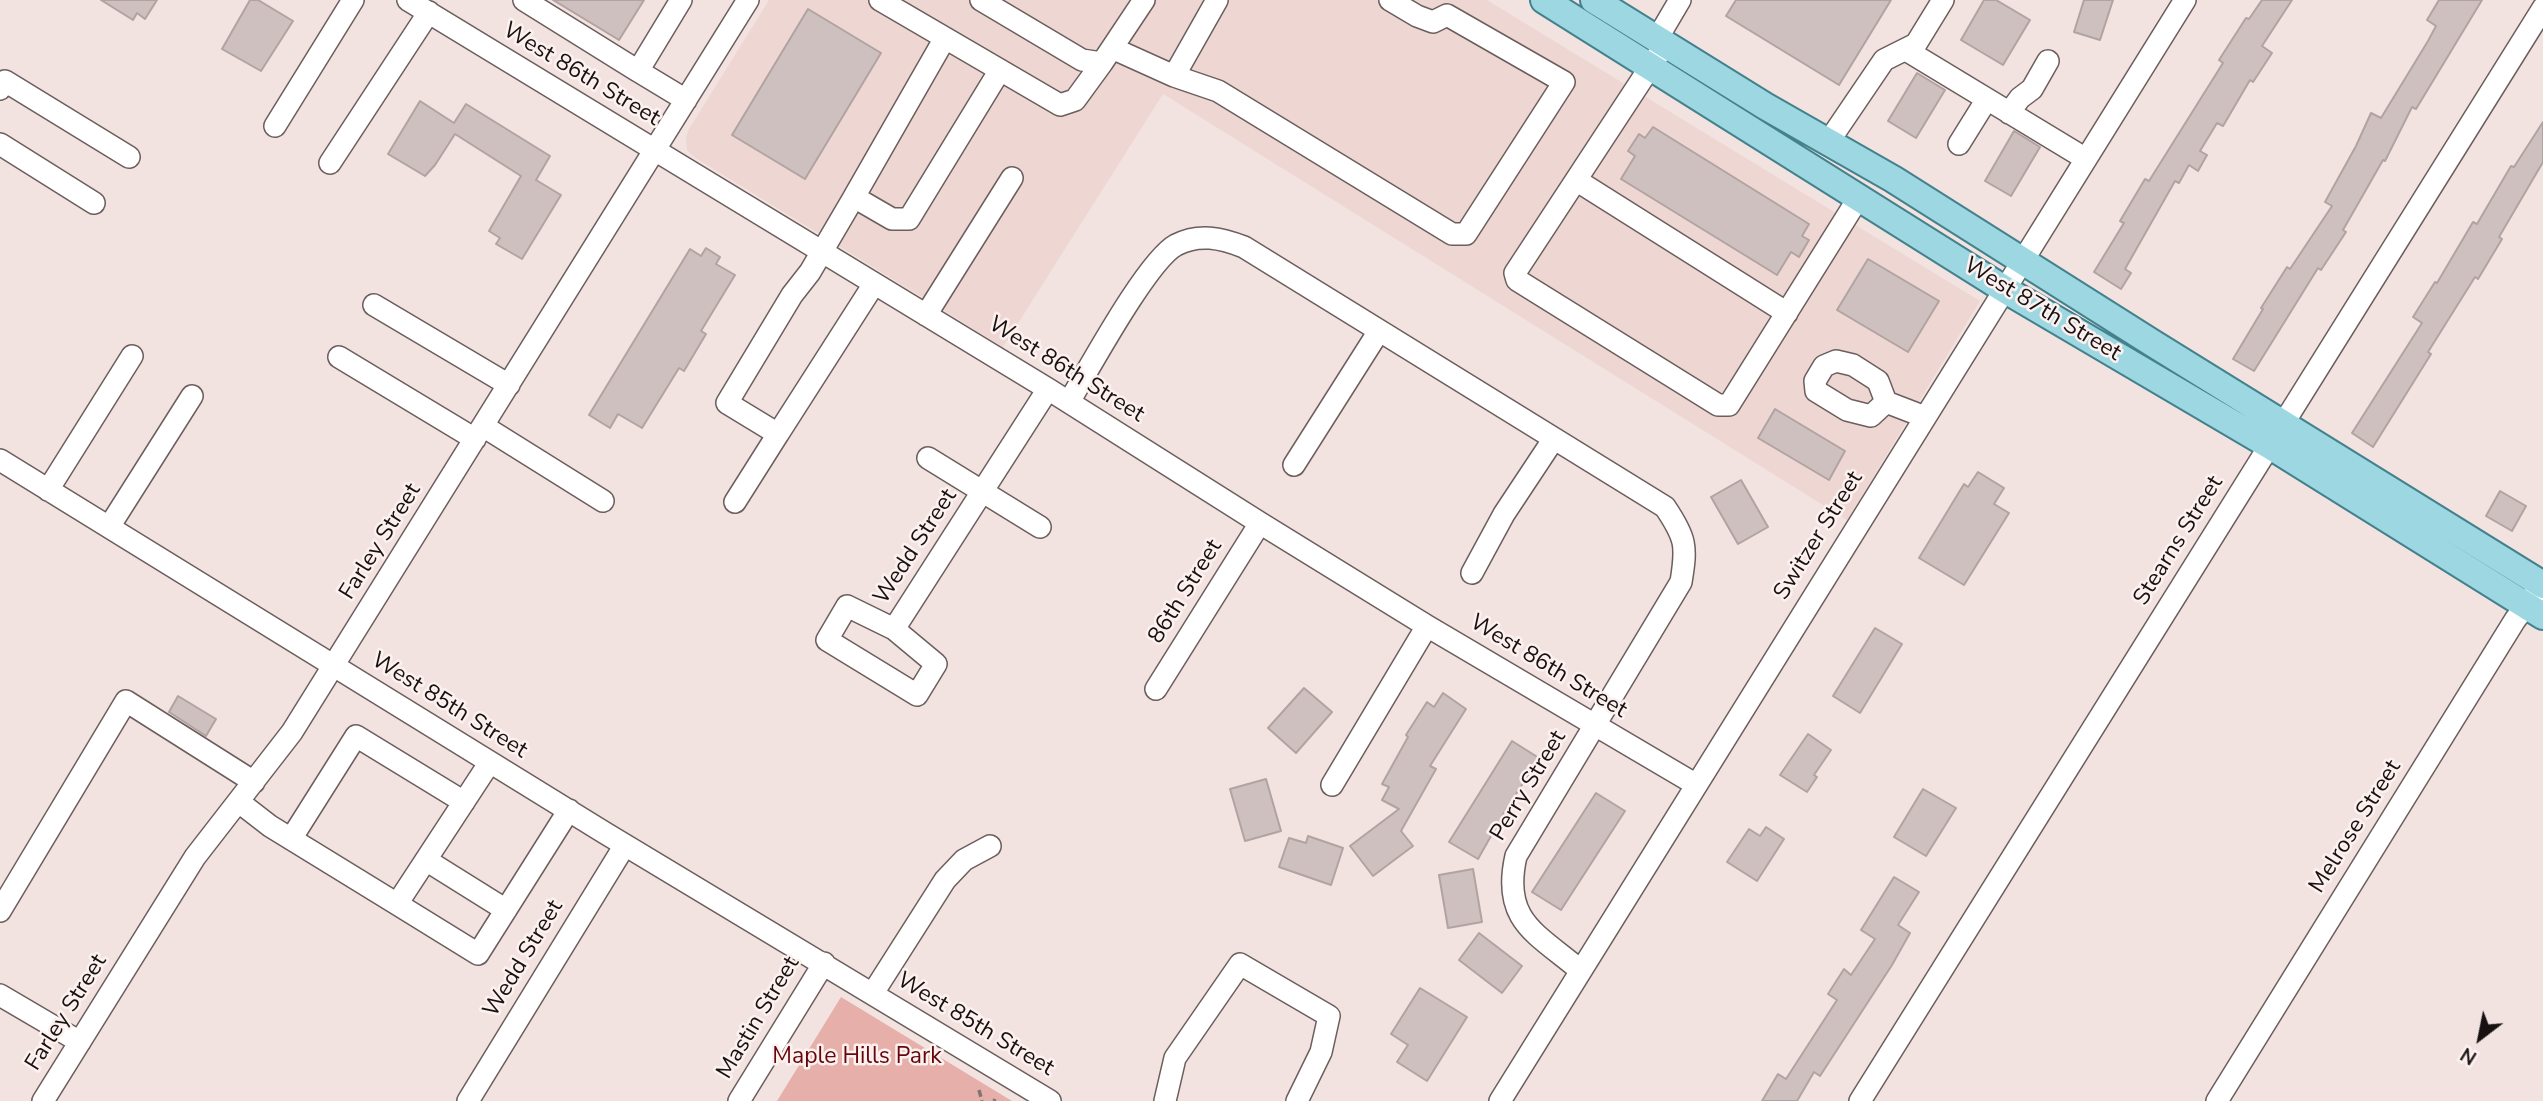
<!DOCTYPE html>
<style>
body{margin:0}
#map{position:relative;width:2543px;height:1101px;overflow:hidden;background:#f2e3e1;font-family:"Nunito Sans",sans-serif}
canvas{display:block}
.north{position:absolute;left:2445px;top:1003px;width:70px;height:70px;-webkit-text-stroke:5px #fdf1ef;paint-order:stroke;rotate:212deg;font-size:19px;font-weight:700;line-height:28px;text-align:center;color:#171211}
.north::after{content:'';display:block;margin:auto;width:24px;height:32px;background:#171211;clip-path:polygon(50% 0,100% 100%,50% 72%,0 100%)}
</style>
<div id="map">
<canvas width="2543" height="1101"></canvas>
<div class="north">N</div>
</div>
<script>
const c = document.querySelector('canvas').getContext('2d');
c.lineJoin = 'round';
function paint(path, color) { c.fillStyle = color; c.fill(path, 'evenodd'); }
function trace(path, color, width, dash) { c.strokeStyle = color; c.lineWidth = width; c.lineCap = dash ? 'butt' : 'round'; c.setLineDash(dash || []); c.stroke(path); }
function write(font, color, halo, rows, align = 'center') {
  c.font = font + ' "Nunito Sans",sans-serif'; c.lineWidth = 5; c.setLineDash([]); c.textBaseline = 'middle'; c.strokeStyle = halo; c.fillStyle = color; for (const [text, x, y, turn = 0] of rows) {
    c.save(); c.translate(x, y); c.rotate((+turn || 0) * Math.PI / 180); c.textAlign = isNaN(turn) ? turn : align; if (halo) c.strokeText(text, 0, 0); c.fillText(text, 0, 0); c.restore();
  }
}
paint(new Path2D(`
 M769,0H1487L1980,301L1847,520L1163,94L1003,347L694,157L687,150L686,137L689,129Z`), '#eed6d3');
paint(new Path2D(`
 M841,997L1012,1101H777Z`), '#e6afa9');
const building = new Path2D(`
 M101,0H157L145,19L137,13L133,20Z
 M250,0H258L293,21L261,71L222,49Z
 M553,0H644L619,40Z
 M1736,0H1891L1839,85L1726,16Z
 M1984,0H1996L2030,20L2003,65L1961,40Z
 M2084,0H2113L2100,40L2074,32Z
 M2262,0H2292L2262,46L2272,53L2253,82L2250,80L2223,126L2217,123L2200,151L2207,155L2198,171L2189,165L2179,183L2175,181L2125,269L2131,273L2121,289L2094,272L2124,223L2120,221L2145,179L2149,181L2223,63L2219,60L2246,18L2249,19Z
 M2439,0H2482L2416,109L2412,107L2385,161L2383,160L2343,230L2346,232L2321,270L2318,268L2254,371L2233,359L2263,309L2261,308L2287,267L2290,269L2332,206L2325,202L2356,146L2371,113L2381,118L2428,41L2436,26L2427,20Z
 M808,9L881,53L805,179L732,135Z
 M1917,73L1945,90L1916,138L1888,121Z
 M420,101L454,123L466,104L550,156L536,180L561,195L522,259L496,244L500,238L489,231L521,176L455,134L435,165L425,176L388,154Z
 M2543,122V162L2499,237L2502,239L2478,279L2475,277L2428,352L2431,354L2373,447L2352,433L2422,323L2413,317L2435,282L2437,283L2473,222L2477,224L2511,166L2514,167Z
 M1653,127L1809,224L1802,236L1809,240L1799,257L1791,252L1777,275L1621,179L1635,156L1628,151L1639,134L1645,138Z
 M2014,131L2040,147L2011,196L1985,181Z
 M706,248L720,257L716,264L735,275L701,331L706,334L684,371L679,368L642,428L618,414L610,428L589,415L690,249L701,256Z
 M1868,259L1939,301L1908,352L1837,310Z
 M1775,409L1845,451L1829,480L1758,438Z
 M1978,472L2004,488L1994,504L2009,513L1964,585L1919,558L1964,484L1968,487Z
 M1741,480L1768,527L1738,544L1711,497Z
 M2500,491L2526,506L2512,531L2486,516Z
 M1875,628L1902,644L1860,713L1833,696Z
 M1304,688L1332,712L1296,753L1268,728Z
 M1443,693L1466,709L1430,766L1436,769L1401,831L1413,846L1373,876L1350,846L1399,809L1382,800L1389,787L1382,784L1408,737L1406,735L1427,702L1434,707Z
 M178,696L216,719L206,736L169,712Z
 M1808,734L1831,750L1814,775L1817,777L1807,792L1780,775Z
 M1512,741L1539,758L1504,813L1478,859L1449,842Z
 M1266,779L1281,831L1245,841L1230,789Z
 M1923,789L1956,808L1926,856L1894,837Z
 M1596,793L1625,811L1561,910L1532,892Z
 M1766,827L1784,839L1757,881L1727,862L1749,829L1760,836Z
 M1308,836L1343,848L1331,885L1279,867L1289,838L1306,843Z
 M1473,869L1482,922L1448,928L1439,875Z
 M1894,877L1919,892L1898,925L1910,933L1892,965L1820,1076L1814,1072L1797,1101H1762L1778,1074L1786,1079L1837,1000L1828,994L1844,969L1851,975L1875,939L1861,930Z
 M1479,933L1522,966L1502,993L1459,960Z
 M1420,988L1467,1017L1427,1081L1397,1062L1408,1045L1391,1034Z`);
paint(building, '#cec0be');
trace(building, '#b1a3a1', 2);
const minor = new Path2D(`
 M408,0L1048,389L1260,523L1427,626L1695,784
 M524,0L638,71
 M681,0L638,71L686,100
 M880,0L1060,105L1075,100L1102,63
 M981,0L1082,60L1102,63L1144,0
 M1657,39L1680,0
 M1112,48L1174,76L1217,0
 M1906,50L2086,159
 M1658,55L1515,273L1517,280L1718,405H1729L1859,197
 M1174,76L1218,91L1452,234H1466L1564,82L1447,15L1433,22L1417,16L1390,0
 M0,89L5,81L129,157
 M2009,113L2020,98L2032,89L2048,61
 M275,126L353,0
 M1829,141L1884,60L1916,44L1943,0
 M0,144L94,203
 M1959,144L1987,99
 M330,163L429,12
 M1576,180L1787,313
 M854,197L945,38
 M874,284L778,434L727,403L792,295L810,272L854,197L892,219H909L1000,70
 M374,305L509,385
 M926,315L1012,178
 M339,357L475,439
 M1069,402C1089,369 1147,261 1176,245C1199,233 1221,238 1244,247L1665,507C1686,538 1687,546 1681,582L1516,856C1501,922 1538,934 1581,971
 M1886,402L1871,416L1847,410L1816,391L1815,381L1824,366L1836,361L1853,365L1878,381L1886,402L1925,417
 M483,426L603,501
 M928,458L1040,527
 M0,460L605,833L1050,1101
 M1294,465L1379,331
 M48,490L132,356
 M735,502L778,434
 M109,527L192,396
 M1472,573L1504,514L1553,440
 M847,606L894,629L936,664L917,695L827,640Z
 M894,629L1048,389
 M1156,689L1260,523
 M1332,785L1427,626
 M239,802L270,826L397,904L490,762
 M291,839L356,736L464,802
 M426,860L506,910
 M397,904L478,954L569,810
 M0,911L126,701L254,782
 M873,993L945,880L964,860L990,846
 M0,995L80,1042
 M43,1101L195,857L292,732L748,0
 M468,1101L625,845
 M739,1101L824,963
 M1165,1101L1175,1058L1240,964L1329,1016L1321,1052L1297,1101
 M1500,1101L2185,0
 M1860,1101L2543,8
 M2217,1101L2515,620L2536,592`);
const major = new Path2D(`
 M1544,0L2004,289L2269,445L2543,616
 M1594,0L1765,106L1893,179L2154,344L2543,585`);
trace(minor, '#6b5e5c', 24);
trace(major, '#43818c', 30);
trace(new Path2D(`
 M979,1090L982,1101
 M994,1101L995,1099`), '#7f7574', 3.5, [7, 3.5]);
trace(minor, '#fff', 21);
trace(major, '#9cd7e2', 26);
write('23px', '#171211', '#fdf1ef', [
 ["West 86th Street",581,75,31],
 ["West 87th Street",2042,310,31],
 ["West 86th Street",1066,370,32],
 ["Switzer Street",1819,536,-58],
 ["Stearns Street",2179,541,-58],
 ["Farley Street",381,542,-58],
 ["Wedd Street",916,547,-57],
 ["86th Street",1186,592,-58],
 ["West 86th Street",1548,667,31],
 ["West 85th Street",449,706,32],
 ["Perry Street",1529,786,-59],
 ["Melrose Street",2356,827,-58],
 ["Wedd Street",524,959,-59],
 ["Farley Street",67,1013,-58],
 ["Mastin Street",759,1018,-59],
 ["West 85th Street",975,1025,31]
]);
write('23px', '#65060d', '#fdf1ef', [
 ["Maple Hills Park",857,1057]
]);
</script>
